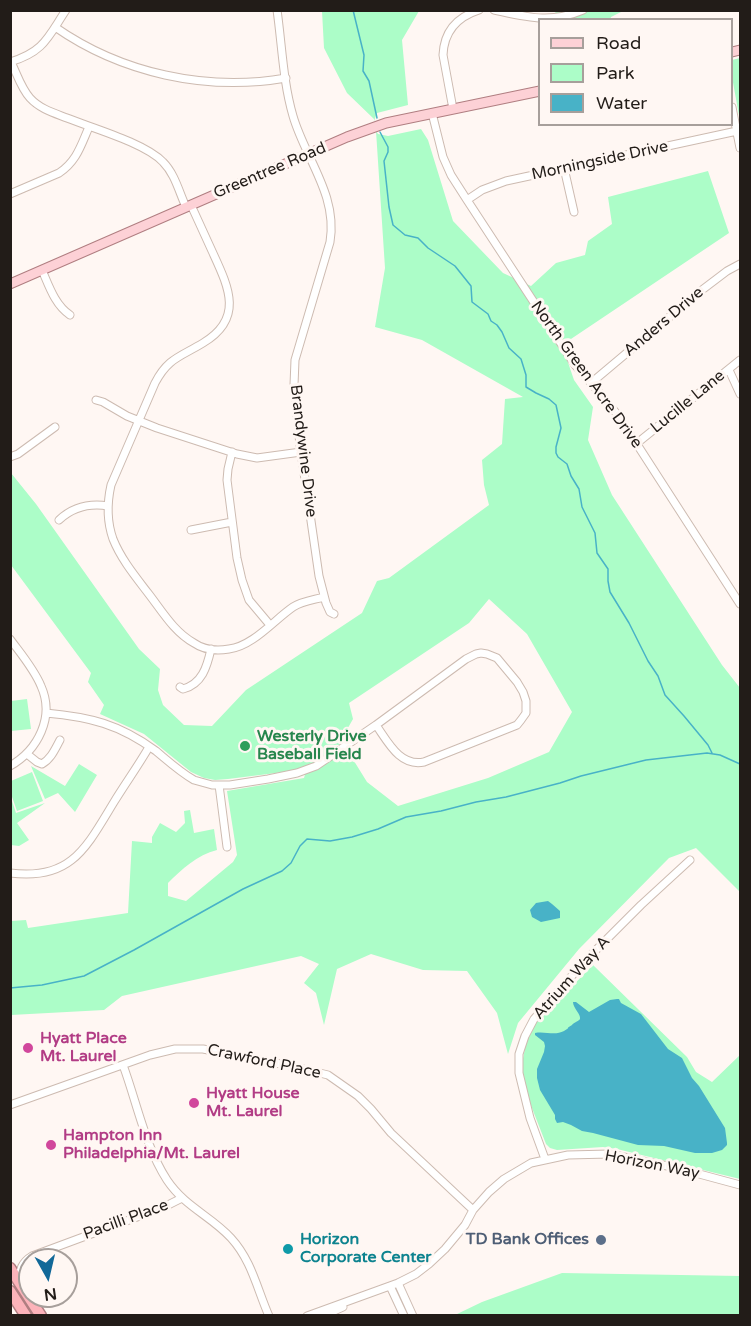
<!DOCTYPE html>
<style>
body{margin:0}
#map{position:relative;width:751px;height:1326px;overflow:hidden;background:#fff7f3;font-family:"Varela Round",sans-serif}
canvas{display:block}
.frame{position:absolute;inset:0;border:12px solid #221c18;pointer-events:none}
.legend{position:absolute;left:538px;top:18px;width:195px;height:108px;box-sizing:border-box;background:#fff7f3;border:2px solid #a79f9b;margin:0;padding:8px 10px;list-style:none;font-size:18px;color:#221c18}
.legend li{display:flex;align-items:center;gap:12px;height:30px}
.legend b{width:30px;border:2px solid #a79f9b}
.north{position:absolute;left:18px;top:1248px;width:60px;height:60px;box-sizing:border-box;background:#fff7f3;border:2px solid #a79f9b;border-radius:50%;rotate:172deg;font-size:16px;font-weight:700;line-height:24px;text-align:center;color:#221c18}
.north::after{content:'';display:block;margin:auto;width:21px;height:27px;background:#116898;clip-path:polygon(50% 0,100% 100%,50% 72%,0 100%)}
</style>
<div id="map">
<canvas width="751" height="1326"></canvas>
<div class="frame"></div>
<ul class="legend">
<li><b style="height:8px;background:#fdd1d6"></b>Road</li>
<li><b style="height:16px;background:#acfdc8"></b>Park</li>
<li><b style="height:16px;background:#48b2c7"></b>Water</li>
</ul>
<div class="north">N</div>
</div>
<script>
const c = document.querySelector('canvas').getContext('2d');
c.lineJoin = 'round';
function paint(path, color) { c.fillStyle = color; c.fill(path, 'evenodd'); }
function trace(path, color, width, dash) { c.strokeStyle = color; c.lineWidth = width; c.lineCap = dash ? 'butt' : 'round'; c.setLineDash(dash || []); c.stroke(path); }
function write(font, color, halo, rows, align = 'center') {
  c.font = font + ' "Varela Round",sans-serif'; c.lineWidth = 6; c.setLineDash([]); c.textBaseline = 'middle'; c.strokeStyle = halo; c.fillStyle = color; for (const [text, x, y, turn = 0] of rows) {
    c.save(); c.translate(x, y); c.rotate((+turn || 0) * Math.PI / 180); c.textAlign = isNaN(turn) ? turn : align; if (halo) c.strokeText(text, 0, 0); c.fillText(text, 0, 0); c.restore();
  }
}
paint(new Path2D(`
 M322,11H419L402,40L408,105L377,113L374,121V119L347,93L324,48Z
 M555,11H623L611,17L610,20L557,19Z
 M740,58V121L732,77V60Z
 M421,129L428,140L453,221L503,273L531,286L556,263L585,255L588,241L612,224L608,197L708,171L729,233L562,345L574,380L593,407L588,440L612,495L722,665L740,688V892L696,848L669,858L579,949L518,1023L508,1054L497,1013L467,971L423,970L371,954L337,969L324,1025L316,993L304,983L319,964L301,956L122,996L104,1010L11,1015V921L26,920L28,928L128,913L132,841L152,843V837L160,823L176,832L185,823L184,811L190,810L194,833L214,829L217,850C197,855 182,869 168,883V896L186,901L233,862L237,855L227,791L304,778L306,771L303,767L292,771L228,779L215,780L204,778L191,772L144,734L100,714L104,705L88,682L91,673L11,565V473L36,504L139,649L160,669L158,690L163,705L184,725L212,726L246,690L362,613L377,581L389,578L489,505L484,485L482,460L502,444L505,399L523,397L422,340L375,327L385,268L376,131L378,134L388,136ZM489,599L527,634L572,712L549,752L488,778L398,806L367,782L341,740L353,719L349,703L469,623Z
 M27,699L31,729L11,731V701Z
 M79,764L97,775L75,812L58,793L45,799L31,766L65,786Z
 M32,772L43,801L17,811L11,794V781Z
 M11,798L16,813L45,803L17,823L29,840L19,846L11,845Z
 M593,965L687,1057L696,1072L712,1082L740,1055V1179L617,1149L603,1147L557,1150L550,1148L546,1144L525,1090L523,1076L522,1064L526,1043L536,1023Z
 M562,1273L740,1276V1315H455L482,1302Z`), '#acfdc8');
paint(new Path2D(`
 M548,901L552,904L560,911V918L541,922L532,917L530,910L536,903Z
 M617,999H619L621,1003L641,1014L668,1049L682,1058L692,1078L699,1086L725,1128L727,1143V1145L722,1150L712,1153H695L664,1146L638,1145L593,1133L582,1131L571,1125L563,1122L557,1123L555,1119V1115L540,1090L537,1078V1069L544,1052L545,1046L544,1042L535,1035V1033C545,1031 555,1036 564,1031C571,1027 565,1029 572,1025C573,1023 579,1021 580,1019C581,1014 573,1008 573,1002H576L589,1012L610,1000Z`), '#48b2c7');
trace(new Path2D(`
 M353,10L364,55L363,71L369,81L377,118
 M380,132L388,147V152L384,161L389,207L393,225L405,235L418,238L428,248L455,266L471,286L472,302L488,314L491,321L497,325L502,332L509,348L521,359L526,375V387L536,393L549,399L556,405L561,428L556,447V453L558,457L567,464L571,476L579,489L582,507L595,533L597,553L608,569V581L610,592L629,623L648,661L658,676L665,695L684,716L708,745L712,753
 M10,988L42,985L84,976L134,950L243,889L282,871L291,863L300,846L307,839L330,841L352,837L378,829L406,817L441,811L476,802L506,797L560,783L581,776L646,760L707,753L720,755L740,764`), '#48b2c7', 1.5);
const minor = new Path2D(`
 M277,10C282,45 283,82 293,116C305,158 338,195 330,242L295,360L294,385L300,445L319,576L326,603L330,612L334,614
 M494,10C527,17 550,24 583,10
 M55,27C121,73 206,92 286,78
 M10,62C44,52 48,37 66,10
 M11,62C17,74 21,88 30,98C40,109 54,113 67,118C92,128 145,143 163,162C175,174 179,192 186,207
 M732,107L740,148
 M453,109L443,55C444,32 457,17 479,10
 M432,113L443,157L451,175L467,200L575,365L605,399L620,418L740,604
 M564,168L574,212
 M10,194L59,173C77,161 81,145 89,127
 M467,200L482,190L506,181L737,131
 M191,205C198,220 205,236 212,251C228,286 245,318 203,343C180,357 168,358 155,383L111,485C107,503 107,522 113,539C121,559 135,576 148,593C162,611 174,632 194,643C204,650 217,651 229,649C253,646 274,620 293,607C302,601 313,600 324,597
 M42,270C49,286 55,305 70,315
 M729,370L740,394
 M591,383L698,293L727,271L740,264
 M96,400L103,402L127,416L157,428L237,454L257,458L301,452
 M636,444L740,360
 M232,452L228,469L227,480L237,558L242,580L249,600L270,625
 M10,457L18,454L55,427
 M59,520C73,507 89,503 108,506
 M191,530L232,522
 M10,639C21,654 34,669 41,686C55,717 38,750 10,766
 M481,653L487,654L497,658L517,682L523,692L526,701V713L521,720L517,725L424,762C400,767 388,742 376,725L466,659L476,654Z
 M180,687L183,689C202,684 207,667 211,649
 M46,713C90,717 119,724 156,751C168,761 180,772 194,780L212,785H230L268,779L297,773L316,766L376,725
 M27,754L37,762L42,764C51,759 55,749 60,740
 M219,785L227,847
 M10,873C71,881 86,848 114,802C125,784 138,766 149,747
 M123,1065C137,1103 145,1146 167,1180C185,1207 211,1216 231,1238C252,1261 257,1289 269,1316
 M10,1105L150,1055L175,1049H203L291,1066L328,1075L358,1096L371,1109L391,1133L473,1210
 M545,1159L530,1118L519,1073V1054L525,1036L534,1019L584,962L641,905L690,860
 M19,1282C19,1270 22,1262 32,1256L164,1207L182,1198
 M398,1283L413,1316
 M390,1286L404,1316
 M307,1316L398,1283L416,1274L429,1264L445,1249L465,1225L473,1210L489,1192L504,1179L531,1163L568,1155L609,1154L677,1168L740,1185
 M323,1316L343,1307`);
const major = new Path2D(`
 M732,52L740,50
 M10,284L347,137L386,123L540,91`);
const highway = new Path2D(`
 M10,1268L41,1316
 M10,1291L26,1316`);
trace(minor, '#cdbbb1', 9);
trace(major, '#b07e81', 11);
trace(highway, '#b07e81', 13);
trace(minor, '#fff', 7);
trace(major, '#fdd1d6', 9);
trace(highway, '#fcb3ba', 10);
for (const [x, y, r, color] of [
 [245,746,6,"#2e9e5b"],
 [28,1048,6,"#d1479c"],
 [194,1103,6,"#d1479c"],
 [51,1145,6,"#d1479c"],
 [601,1240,6,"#5c6f8a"],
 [288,1249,6,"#0f9aa8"]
]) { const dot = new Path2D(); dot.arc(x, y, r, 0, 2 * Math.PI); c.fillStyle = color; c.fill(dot); trace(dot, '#fff7f3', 2); }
write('16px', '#221c18', '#fff7f3', [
 ["Morningside Drive",600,161,-12],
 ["Greentree Road",270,171,-23],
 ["Anders Drive",664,322,-40],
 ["North Green Acre Drive",586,375,54],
 ["Lucille Lane",688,402,-39],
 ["Brandywine Drive",303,451,83],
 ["Atrium Way A",572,978,-48],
 ["Crawford Place",264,1062,12],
 ["Horizon Way",652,1165,11],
 ["Pacilli Place",126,1220,-20]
]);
write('bold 16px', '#27864d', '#fff7f3', [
 ["Westerly Drive",257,737],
 ["Baseball Field",257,755]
], 'left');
write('bold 16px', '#b23c85', '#fff7f3', [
 ["Hyatt Place",40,1039],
 ["Mt. Laurel",40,1057],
 ["Hyatt House",206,1094],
 ["Mt. Laurel",206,1112],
 ["Hampton Inn",63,1136],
 ["Philadelphia/Mt. Laurel",63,1154]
], 'left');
write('bold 16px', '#0d838f', '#fff7f3', [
 ["Horizon",300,1240],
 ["Corporate Center",300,1258]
], 'left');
write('bold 16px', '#4e5e75', '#fff7f3', [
 ["TD Bank Offices",589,1240]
], 'right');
</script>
